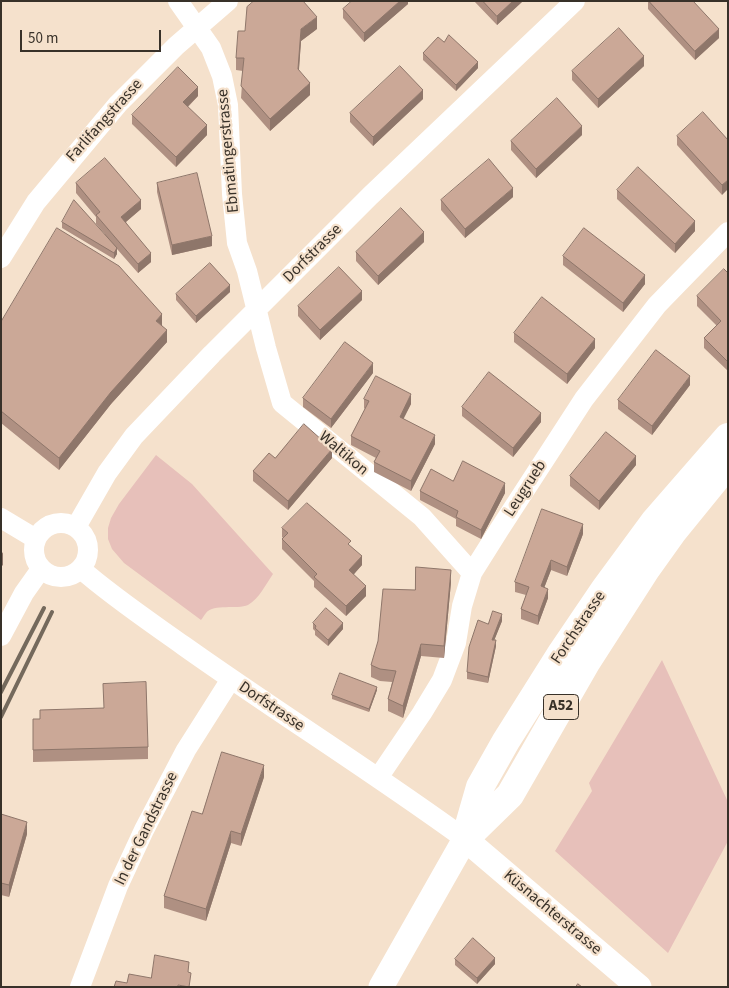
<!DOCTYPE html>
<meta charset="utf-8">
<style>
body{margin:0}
#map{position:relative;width:729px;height:988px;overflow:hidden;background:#f5e1cc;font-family:"Source Sans 3",sans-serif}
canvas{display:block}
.frame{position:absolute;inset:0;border:2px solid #383129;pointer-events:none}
.scale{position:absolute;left:20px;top:30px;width:141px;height:22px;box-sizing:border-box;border:2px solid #383129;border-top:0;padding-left:6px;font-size:15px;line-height:18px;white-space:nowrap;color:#383129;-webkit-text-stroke:4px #f5e1cc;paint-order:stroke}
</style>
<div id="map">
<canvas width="729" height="988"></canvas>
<div class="frame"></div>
<div class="scale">50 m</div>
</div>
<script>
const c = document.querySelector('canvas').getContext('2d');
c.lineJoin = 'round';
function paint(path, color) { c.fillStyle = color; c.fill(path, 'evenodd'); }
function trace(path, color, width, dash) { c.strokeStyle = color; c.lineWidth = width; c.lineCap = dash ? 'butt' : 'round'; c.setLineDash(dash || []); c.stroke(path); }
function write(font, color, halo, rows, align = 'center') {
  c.font = font + ' "Source Sans 3",sans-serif'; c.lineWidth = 4.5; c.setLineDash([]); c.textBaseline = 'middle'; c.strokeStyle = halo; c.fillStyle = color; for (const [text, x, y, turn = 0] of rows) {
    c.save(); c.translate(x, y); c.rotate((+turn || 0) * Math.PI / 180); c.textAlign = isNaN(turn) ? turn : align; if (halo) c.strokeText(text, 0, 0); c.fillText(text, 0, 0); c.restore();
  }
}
paint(new Path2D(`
 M156,455L192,484L273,574C266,584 259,599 248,605C237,610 214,603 206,613C204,615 203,618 201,620L124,563L112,549L108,539V528L111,518L119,504Z
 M662,660L728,802V841L668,953L555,851L592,791L589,783Z`), '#e7c0ba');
trace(new Path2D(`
 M178,1L211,48L222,76L228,105L232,194L237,243L247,271L266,348L282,403L422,517L472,573
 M1,258L36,202L118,104L176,46L228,1
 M1,518L36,539
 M34 550a27 27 0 1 1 54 0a27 27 0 1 1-54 0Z
 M76,527L107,473L134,436L212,354L370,196L575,1
 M81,569C113,597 149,621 184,646C277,712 373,772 465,839
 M1,636L24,593L41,569
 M378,778L422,713L442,680L456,643L462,606L472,573L499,530L584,399L657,305L728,232
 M80,987L118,886L144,830L186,750L231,679`), '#fff', 20);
trace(new Path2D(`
 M381,987L465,839L639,987`), '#fff', 25);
trace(new Path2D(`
 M466,838L510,795L586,663L647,568L672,533L728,464
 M465,839L480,787L506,741L562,652L604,590L654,522L728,437`), '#fff', 28);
trace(new Path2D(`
 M1,692L44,608
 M1,717L52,612`), '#74695c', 4);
paint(new Path2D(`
 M408,1V4L364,42L343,18V9Z
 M474,1H523L497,25Z
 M648,1H693L719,38L695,60L648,9Z
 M317,29L301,41L299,70L310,95L270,131L241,98L243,71L236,70V58Z
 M444,42L478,68L456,91L423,60V53Z
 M644,66L598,108L572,80V71Z
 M198,96L188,107L207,135L176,167L132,124V115Z
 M423,99L373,146L350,122V113Z
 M582,135L536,178L511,150V141Z
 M677,136L728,140L722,195L677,145Z
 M76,183L141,209L126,222L151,262L138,273L117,249V254L114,259L62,228V222L105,234L96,224V217L76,193Z
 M157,183L212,246L172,255L157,192Z
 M617,190L695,231L675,253L617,199Z
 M513,197L465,238L441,210V200Z
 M424,242L378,285L356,261V252Z
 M563,256L645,284L623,312L563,265Z
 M728,273V371L704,348V338L717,326L697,306V296Z
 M230,292L196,323L176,300V294Z
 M362,300L320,340L298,316V306Z
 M1,322L162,325L167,342L111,404L59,470L1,423Z
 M514,333L595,348L567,384L514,342Z
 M373,373L331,428L303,407V398Z
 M690,385L652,435L618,409V400Z
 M364,399L411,404L403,418L435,444L411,491L374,472V462L376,458L351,445V436L365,409L364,408Z
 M462,407L541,422L513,457L462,416Z
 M275,458H332L288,510L253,481V471Z
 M636,465L599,510L570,486V476Z
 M453,481L505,493L481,539L456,526V519L420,500V491Z
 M282,528L351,547L362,565L353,574L366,596L346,616L314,587V581L282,549V539L283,538L282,537Z
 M583,534L567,576L551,570L544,588L548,598L538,625L521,619V609L526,595L515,592V582Z
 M451,582L444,658L421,656L403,718L388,711V699L392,682L380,681L371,677V665L415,590Z
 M502,621L494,640L496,646L488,683L467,679V672L488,624Z
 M313,623L343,629L328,646L315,635V631L313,629Z
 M377,690L369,712L332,699V695Z
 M33,719L148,747V759L33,762Z
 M264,777L241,846L231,843L206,921L164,908V896L202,814Z
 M1,814L27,834L9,897L1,895Z
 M455,959L495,964L477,984L455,965Z`), '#af9082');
paint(new Path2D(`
 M400,1H408V4L364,42V33Z
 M513,1H523L497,25V16Z
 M317,17V29L301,41L298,81V69L301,29Z
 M719,29V38L695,60V51Z
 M644,56V66L598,108V99Z
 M478,62V68L456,91V85Z
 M310,83V95L270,131V119Z
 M198,87V96L183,111V102Z
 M423,90V99L373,146V137Z
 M207,125V135L176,167V157Z
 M582,126V135L536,178V169Z
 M728,180V189L722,195V185Z
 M513,188V197L465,238V229Z
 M141,200V209L121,226V217Z
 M695,221V231L675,253V244Z
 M424,232V242L378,285V276Z
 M212,236V246L172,255V245Z
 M117,248V254L114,259V253Z
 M151,253V262L138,273V264Z
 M645,275V284L623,312V303Z
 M230,285V292L196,323V316Z
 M362,291V300L320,340V330Z
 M162,314V326L156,321Z
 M167,330V342L111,404L59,470V458L111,392Z
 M595,339V348L567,384V374Z
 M373,363V373L331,428V419Z
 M690,376V385L652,435V426Z
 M411,394V404L400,426V417Z
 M541,413V422L513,457V448Z
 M435,435V444L411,491V481Z
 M332,449V458L288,510V501Z
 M636,456V465L599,510V501Z
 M505,483V493L481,539V530Z
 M583,524V534L567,576V567Z
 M3,552V565L1,567V555Z
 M362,556V565L349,580V570Z
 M551,560V570L541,596V586Z
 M451,570V582L444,658V646Z
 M366,586V596L346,616V606Z
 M548,589V598L538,625V616Z
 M502,614V621L492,646V640Z
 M343,623V629L328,646V640Z
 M496,640V646L488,683V677Z
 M421,644V656L403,718V706Z
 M377,687V690L369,712V709Z
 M264,765V777L241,846V834Z
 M27,822V834L9,897V885Z
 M231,831V843L206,921V909Z
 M495,958V964L477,984V978Z`), '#8e766a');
const building = new Path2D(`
 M254,1H303L317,17L301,29L298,69L310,83L270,119L241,86L244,58H236L238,31H245L247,7Z
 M352,1H400L364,33L343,9Z
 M483,1H513L497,16Z
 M649,1H693L719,29L695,51Z
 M619,28L644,56L598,99L572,71Z
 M449,35L478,62L456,85L423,53L438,37L444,42Z
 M400,66L423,90L373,137L350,113Z
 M178,67L198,87L183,102L207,125L176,157L132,115Z
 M557,98L582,126L536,169L511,141Z
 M703,112L728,140V180L722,185L677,136Z
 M105,158L141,200L121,217L151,253L138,264L96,215L100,212L76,183Z
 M489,159L513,188L465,229L441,200Z
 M638,167L695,221L675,244L617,190Z
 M197,173L212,236L172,245L157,183Z
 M74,200L117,248L114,253L62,222Z
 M401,208L424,232L378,276L356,252Z
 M57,228L119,266L162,314L156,321L167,330L111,392L59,458L1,411V322Z
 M584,228L645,275L623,303L563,256Z
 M210,263L230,285L196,316L176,294Z
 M339,267L362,291L320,330L298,306Z
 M724,269L728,273V362L704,338L721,321L697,296Z
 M542,297L595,339L567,374L514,333Z
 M345,342L373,363L331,419L303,398Z
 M656,350L690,376L652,426L618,400Z
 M489,372L541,413L513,448L462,407Z
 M376,376L411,394L400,417L435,435L411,481L374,462L380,451L351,436L369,401L364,399Z
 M304,424L332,449L288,501L253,471L269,453L275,458Z
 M606,432L636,456L599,501L570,476Z
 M463,461L505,483L481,530L456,517L458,511L420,491L431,469L453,481Z
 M307,503L351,541L348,544L362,556L349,570L366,586L346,606L314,577L317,574L282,539L288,533L282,528Z
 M542,509L583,524L567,567L551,560L541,586L548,589L538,616L521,609L529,587L515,582Z
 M416,567L451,570L444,646L421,644L403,706L388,699L396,671L380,669L371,665L378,641L383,589L415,590Z
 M326,608L343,623L328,640L315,628L316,626L313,623Z
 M493,611L502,614L492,640H496L488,677L467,672L469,647L478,620L488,624Z
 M340,673L377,687L369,709L332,695Z
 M146,682L148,747L33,750V719H40V710L104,708L103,684Z
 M222,752L264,765L241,834L231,831L206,909L164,896L192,811L202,814Z
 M1,814L27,822L9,885L1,883Z
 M473,938L495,958L477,978L455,959Z
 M155,955L189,962L188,972L191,973L189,987L178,985V987H114L116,981L127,983L129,974L151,978Z
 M578,984L582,987H576Z`);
paint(building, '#cba897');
trace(building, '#8e766a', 1);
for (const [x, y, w] of [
 [561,707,35]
]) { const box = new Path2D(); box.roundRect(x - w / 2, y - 12.5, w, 25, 4); c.fillStyle = '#f5e1cc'; c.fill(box); trace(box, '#383129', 1); }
write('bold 15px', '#383129', null, [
 ["A52",561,707]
]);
write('16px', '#383129', '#f5e1cc', [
 ["Farlifangstrasse",105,121,-48],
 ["Ebmatingerstrasse",229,151,-95],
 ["Dorfstrasse",313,254,-45],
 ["Waltikon",343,454,40],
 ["Leugrueb",526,489,-57],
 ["Forchstrasse",579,628,-56],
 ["Dorfstrasse",271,707,34],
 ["In der Gandstrasse",147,829,-64],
 ["Küsnachterstrasse",552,913,40]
]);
</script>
